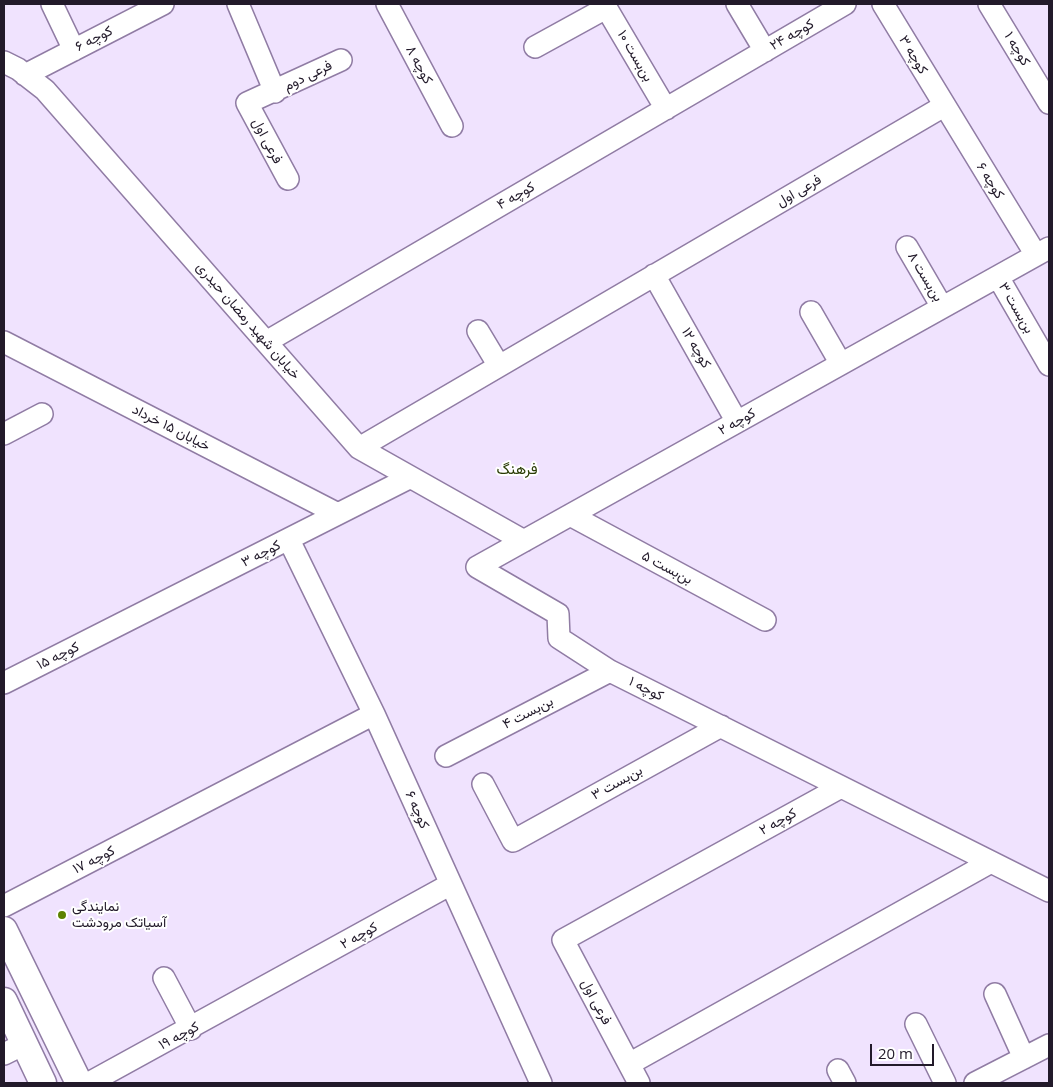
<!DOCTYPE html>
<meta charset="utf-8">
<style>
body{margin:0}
#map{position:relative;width:1053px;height:1087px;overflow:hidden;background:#f0e3fe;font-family:"Open Sans",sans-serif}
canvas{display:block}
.frame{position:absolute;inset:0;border:5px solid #221a2a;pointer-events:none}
.scale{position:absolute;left:870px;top:1044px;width:64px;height:22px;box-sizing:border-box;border:2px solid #221a2a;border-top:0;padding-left:6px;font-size:15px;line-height:18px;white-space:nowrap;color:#221a2a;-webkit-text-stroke:4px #fff;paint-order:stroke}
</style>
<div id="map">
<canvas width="1053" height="1087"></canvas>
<div class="frame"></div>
<div class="scale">20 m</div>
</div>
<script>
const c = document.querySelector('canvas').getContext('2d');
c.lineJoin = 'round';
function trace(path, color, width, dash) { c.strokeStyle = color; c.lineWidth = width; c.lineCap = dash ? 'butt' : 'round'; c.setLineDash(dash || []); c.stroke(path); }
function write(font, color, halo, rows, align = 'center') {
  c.font = font + ' "Open Sans",Vazirmatn,sans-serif'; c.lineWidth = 4; c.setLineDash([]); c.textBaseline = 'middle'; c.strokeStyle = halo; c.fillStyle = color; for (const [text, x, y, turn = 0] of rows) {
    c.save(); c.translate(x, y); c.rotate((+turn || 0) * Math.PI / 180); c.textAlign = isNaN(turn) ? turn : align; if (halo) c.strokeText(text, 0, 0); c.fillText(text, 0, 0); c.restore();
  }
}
const minor = new Path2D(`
 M52,4L74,50
 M238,4L275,92
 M387,4L452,126
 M604,4L666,109
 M737,4L765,51
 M883,4L1036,255
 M989,4L1049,103
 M535,47L606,8
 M4,62L18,69L45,90L359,448L524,541
 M25,75L163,4
 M288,179L247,103L341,60
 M907,247L942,307
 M654,275L737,422
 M998,277L1049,365
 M811,312L841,364
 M478,331L499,366
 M4,342L338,514
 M266,342L845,4
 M4,434L42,414
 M359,448L944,106
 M570,515L765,620
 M289,540L374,714L541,1083
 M477,567L558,614L559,638L610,671L1049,891
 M477,567L1049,248
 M4,683L409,478
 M446,756L610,671
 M483,784L513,841L721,726
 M4,906L374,714
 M164,978L191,1029
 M995,994L1024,1058
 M916,1024L945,1083
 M4,1054L24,1044
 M629,1064L991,862
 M838,1070L845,1083
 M89,1083L451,884
 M639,1083L563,940L841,787
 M975,1083L1049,1045`);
const tertiary = new Path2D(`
 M4,930L79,1083
 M4,1001L43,1083`);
trace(minor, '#907ca4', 24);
trace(tertiary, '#907ca4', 29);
trace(minor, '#fff', 21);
trace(tertiary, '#fff', 26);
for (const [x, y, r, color] of [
 [62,915,5,"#5d8200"]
]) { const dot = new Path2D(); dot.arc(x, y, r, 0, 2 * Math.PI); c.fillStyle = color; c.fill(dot); trace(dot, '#fff', 2); }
write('14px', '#221a2a', '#fff', [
 ["کوچه ۲۴",792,35,-30],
 ["کوچه ۶",94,39,-27],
 ["کوچه ۱",1017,49,59],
 ["کوچه ۳",913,55,59],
 ["بن‌بست ۱۰",635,56,60],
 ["کوچه ۸",419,65,62],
 ["فرعی دوم",308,76,-26],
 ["فرعی اول",267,141,62],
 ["کوچه ۶",990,181,58],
 ["فرعی اول",799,191,-30],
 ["کوچه ۴",516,196,-30],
 ["بن‌بست ۸",925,277,59],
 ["بن‌بست ۳",1016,308,60],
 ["خیابان شهید رمضان حیدری",248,321,49],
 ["کوچه ۱۲",696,348,60],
 ["کوچه ۲",737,422,-29],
 ["خیابان ۱۵ خرداد",171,428,27],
 ["کوچه ۳",261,554,-27],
 ["بن‌بست ۵",667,568,28],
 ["کوچه ۱۵",58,656,-26],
 ["کوچه ۱",646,689,27],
 ["بن‌بست ۴",528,713,-27],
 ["بن‌بست ۳",617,783,-29],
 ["کوچه ۶",417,810,66],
 ["کوچه ۲",778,822,-29],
 ["کوچه ۱۷",94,860,-27],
 ["کوچه ۲",359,936,-29],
 ["فرعی اول",596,1002,62],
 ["کوچه ۱۹",179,1036,-28]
]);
write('14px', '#221a2a', '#fff', [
 ["نمایندگی",72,907],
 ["آسیاتک مرودشت",72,923]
], 'left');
write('15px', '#2a3c05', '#fff', [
 ["فرهنگ",517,470]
]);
</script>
